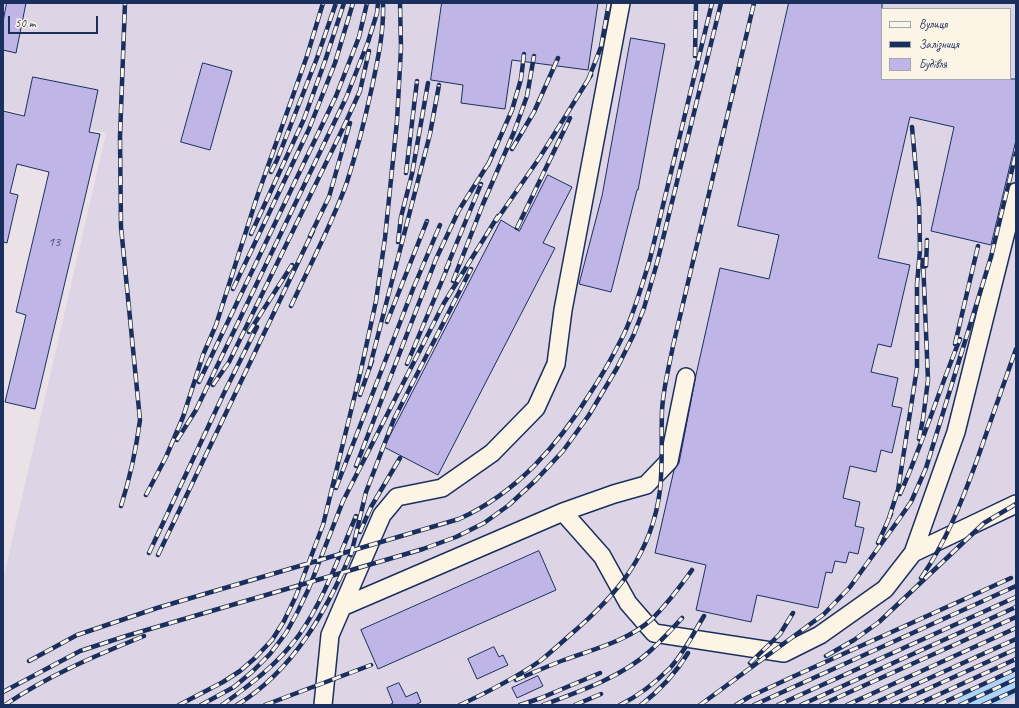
<!DOCTYPE html>
<meta charset="utf-8">
<style>
body{margin:0}
#map{position:relative;width:1019px;height:708px;overflow:hidden;background:#eae2e6;font-family:Caveat,sans-serif}
canvas{display:block}
.frame{position:absolute;inset:0;border:4px solid #1b2f5e;pointer-events:none}
.legend{position:absolute;left:881px;top:8px;width:130px;height:72px;box-sizing:border-box;background:#fcf5e5;border:1px solid #a2a6af;margin:0;padding:5px 7px;list-style:none;font-size:12px;color:#1b2f5e}
.legend li{display:flex;align-items:center;gap:8px;height:20px}
.legend b{width:20px;border:1px solid #a2a6af}
.scale{position:absolute;left:8px;top:16px;width:90px;height:18px;box-sizing:border-box;border:2px solid #1b2f5e;border-top:0;padding-left:5px;font-size:12px;line-height:14px;white-space:nowrap;color:#1b2f5e;-webkit-text-stroke:3px #fcf5e5;paint-order:stroke}
</style>
<div id="map">
<canvas width="1019" height="708"></canvas>
<div class="frame"></div>
<ul class="legend">
<li><b style="height:5px;background:#fcf5e5"></b>Вулиця</li>
<li><b style="height:5px;background:#1b2f5e"></b>Залізниця</li>
<li><b style="height:11px;background:#bfb6e7"></b>Будівля</li>
</ul>
<div class="scale">50 m</div>
</div>
<script>
const c = document.querySelector('canvas').getContext('2d');
c.lineJoin = 'round';
function paint(path, color) { c.fillStyle = color; c.fill(path, 'evenodd'); }
function trace(path, color, width, dash) { c.strokeStyle = color; c.lineWidth = width; c.lineCap = dash ? 'butt' : 'round'; c.setLineDash(dash || []); c.stroke(path); }
function write(font, color, halo, rows, align = 'center') {
  c.font = font + ' Caveat,sans-serif'; c.lineWidth = 3; c.setLineDash([]); c.textBaseline = 'middle'; c.strokeStyle = halo; c.fillStyle = color; for (const [text, x, y, turn = 0] of rows) {
    c.save(); c.translate(x, y); c.rotate((+turn || 0) * Math.PI / 180); c.textAlign = isNaN(turn) ? turn : align; if (halo) c.strokeText(text, 0, 0); c.fillText(text, 0, 0); c.restore();
  }
}
paint(new Path2D(`
 M3,3H1016V705H3V580L106,133L3,109ZM882,9H1010V79H882Z`), '#ddd5e6');
trace(new Path2D(`
 M968,705L1016,684`), '#add3f6', 22);
const building = new Path2D(`
 M7,3H26L16,53L3,50V22Z
 M442,3H598L588,70L512,60L505,109L461,103L463,85L431,80Z
 M789,3H882V79H1016V140L991,245L931,231L954,127L910,117L878,258L910,265L891,347L878,344L871,372L898,378L892,406L902,408L892,453L881,450L876,472L850,466L843,498L860,502L855,526L864,528L858,554L849,552L846,563L835,561L832,573L826,572L818,608L757,595L751,622L696,610L706,565L655,553L674,470L679,463L696,375L720,268L769,279L779,235L738,226Z
 M631,38L665,44L638,190H637L611,292L579,284L602,196Z
 M203,63L232,71L210,150L181,142Z
 M33,77L98,90L89,132L100,134L35,409L5,402L26,315L16,312L49,172L17,164L10,193L18,195L7,243L3,242V111L24,116Z
 M548,175L572,187L543,243L555,248L438,475L384,447L501,220L519,231Z
 M539,551L556,590L378,669L361,630Z
 M494,647L499,657L503,655L508,665L477,679L468,659Z
 M538,676L543,686L517,698L512,688Z
 M399,683L406,697L417,692L421,702L415,705H389L393,703L387,688Z`);
paint(building, '#bfb6e7');
trace(building, '#1b2f5e', 1);
const minor = new Path2D(`
 M563,512L602,556L628,603L654,633L784,653L820,635L885,589L913,553L956,432L1016,192
 M913,553L1016,504
 M342,607L563,512L614,494L646,485L669,461L686,377
 M323,705L330,635L382,515L397,497L442,488L492,453L536,408L556,364L563,310L621,3`);
trace(minor, '#1b2f5e', 20);
trace(minor, '#fcf5e5', 17);
const rail = new Path2D(`
 M695,56L696,3
 M588,80L601,47L609,3
 M512,149L534,112L558,58
 M488,165L512,110L521,79L524,54
 M271,172L277,160L317,58L336,3
 M406,173L417,81
 M496,221L540,157L591,75
 M517,228L570,118
 M251,234L304,119L325,61L344,3
 M310,236L329,197L350,123
 M398,242L401,217L412,174L428,83
 M926,266L927,240
 M446,269L481,184
 M453,281L483,204L514,132L527,96L534,56
 M233,289L309,129L335,63L353,3
 M291,306C310,265 332,224 347,182C357,151 365,119 372,87C378,59 384,32 383,3
 M387,322L427,221
 M249,332L292,265
 M955,344L978,246
 M407,364L449,264
 M370,366L430,134L439,85
 M199,382L336,96L359,37L367,3
 M213,385L229,362L345,124L360,91L369,51
 M360,395L372,361
 M919,439L923,419L928,380L923,260
 M177,440L196,410L346,98L368,42L377,13L378,3
 M356,466L436,259L459,210L490,161
 M336,488L413,289L440,225
 M900,494C923,443 939,390 960,339
 M146,495L166,457L183,417L203,355L216,325L257,197L307,56L323,3
 M121,506C130,478 136,450 140,420L121,227L120,137L125,3
 M889,518L898,490L917,368V284L920,250L919,204L912,127
 M360,532L371,507L400,458
 M878,543L891,514
 M149,553L224,393L257,327
 M158,555L313,231
 M351,555L366,492L394,419L471,269
 M921,578C946,542 962,501 977,460C990,423 1003,386 1016,349
 M826,656L854,640L879,622L984,523L1016,504
 M29,661L77,635L95,629L157,608L459,519C517,493 558,445 591,392C603,374 614,354 624,334C635,310 642,285 650,259L712,3
 M750,663L780,634L793,613
 M516,680C532,673 548,666 564,660C594,649 628,641 652,619C667,604 680,587 692,570
 M3,692L80,651L126,636L423,549L456,537L484,523L509,505L536,480L563,451L589,415L617,368L634,334L644,308L657,263L721,3
 M5,705C47,676 97,655 144,636
 M179,705L223,682L240,671L255,658L272,640L284,621L296,596L323,525L361,370L376,301L385,238L397,121L401,48L400,3
 M201,705L234,687L253,671L270,654L286,633L298,611L309,588L343,501L444,303L498,216
 M222,705C250,685 278,664 299,635C324,600 339,556 356,516
 M237,705C294,670 327,610 352,551
 M265,705L371,665
 M460,705C488,692 515,678 540,661C550,653 560,644 570,635C617,595 652,554 660,490C663,464 661,437 662,411C663,389 669,367 673,346L754,3
 M520,705L541,698L600,673
 M543,705C578,692 622,677 650,651C661,641 672,629 682,618
 M575,705L601,694
 M620,705C638,696 656,682 670,668C684,653 693,634 704,616
 M641,705C660,690 676,673 688,653
 M700,705L824,614L850,587L897,522L911,502L926,468L991,257L1016,153
 M736,705L749,697L790,678L1011,578
 M754,705L1016,586
 M778,705L1016,597
 M801,705L1016,607
 M821,705L1016,617
 M847,705L1016,628
 M870,705L1016,639
 M892,705L1016,649
 M916,705L1016,659
 M938,705L1016,669
 M960,705L1016,679
 M983,705L1016,690`);
trace(rail, '#1b2f5e', 4.5);
trace(rail, '#fcf5e5', 3, [9]);
write('14px', '#445180', null, [
 ["13",54,242]
]);
</script>
